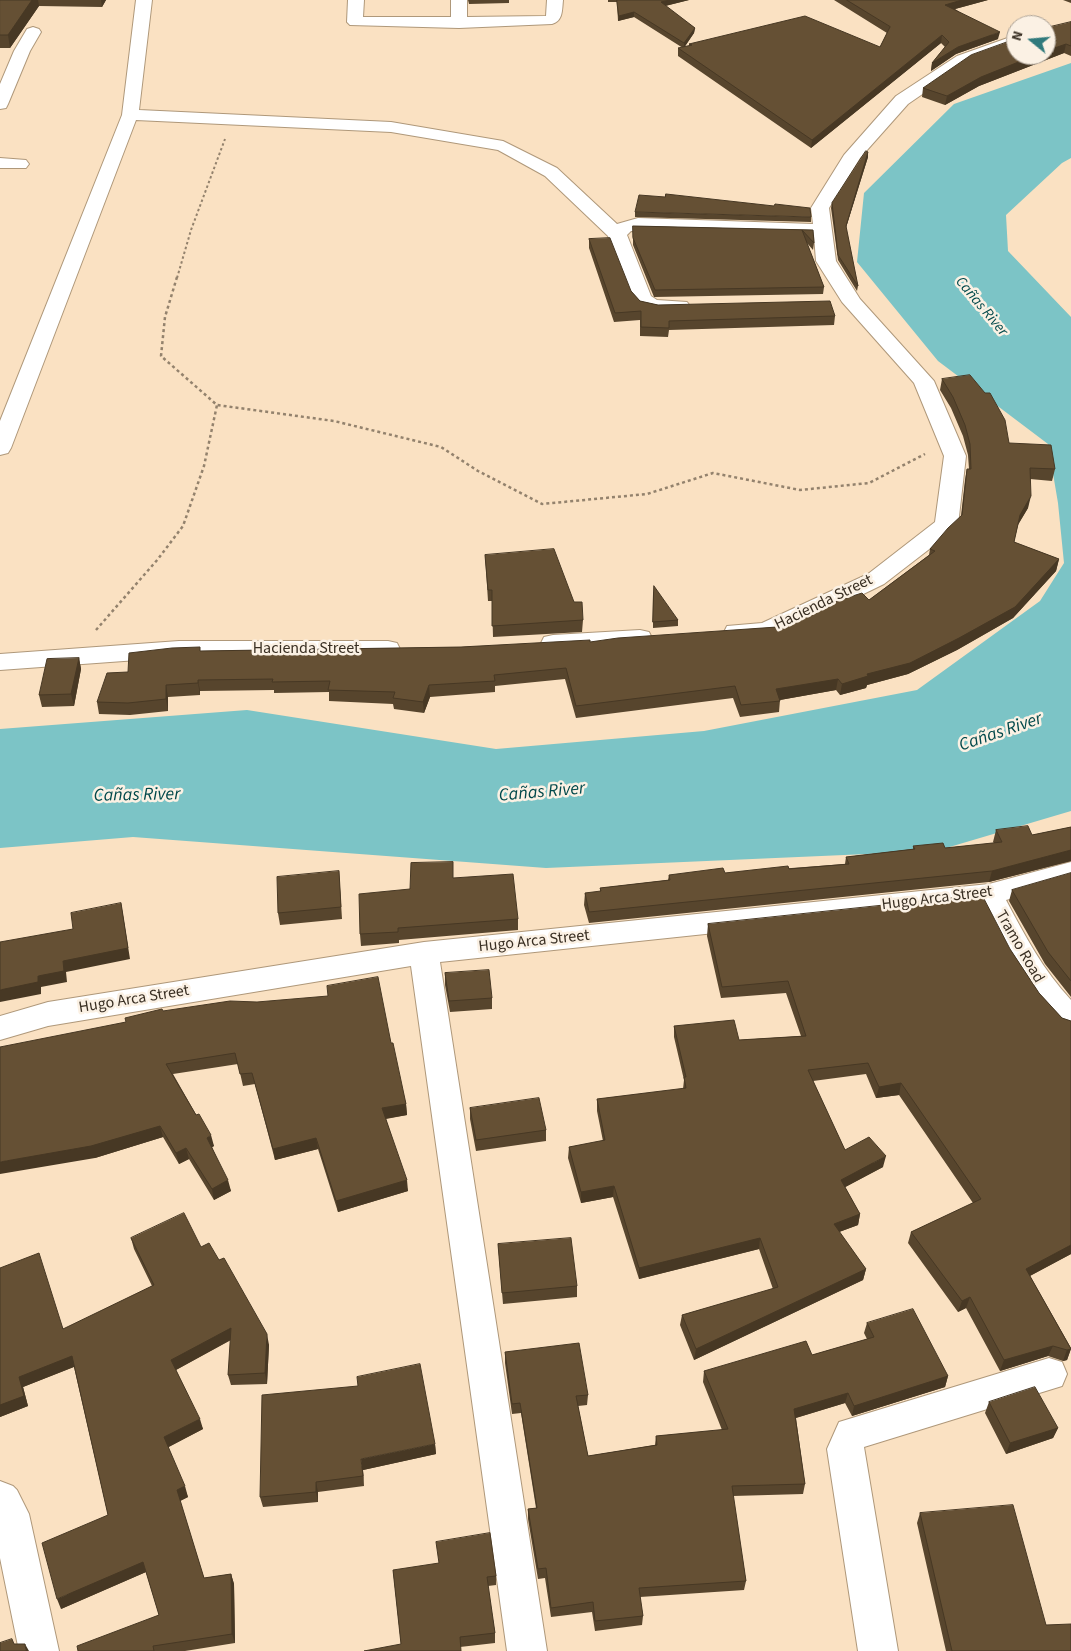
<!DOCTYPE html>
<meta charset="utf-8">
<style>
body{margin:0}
#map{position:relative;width:1071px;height:1651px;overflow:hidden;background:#fae1c2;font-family:"Source Sans 3",sans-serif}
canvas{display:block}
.north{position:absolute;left:1006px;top:15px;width:50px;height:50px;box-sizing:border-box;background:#fbf1e4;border:1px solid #ada397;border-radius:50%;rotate:287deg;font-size:14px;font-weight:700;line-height:20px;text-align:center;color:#392f23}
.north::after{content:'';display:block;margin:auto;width:18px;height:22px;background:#307a7c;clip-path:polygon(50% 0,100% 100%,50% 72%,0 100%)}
</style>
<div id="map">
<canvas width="1071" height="1651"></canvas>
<div class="north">N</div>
</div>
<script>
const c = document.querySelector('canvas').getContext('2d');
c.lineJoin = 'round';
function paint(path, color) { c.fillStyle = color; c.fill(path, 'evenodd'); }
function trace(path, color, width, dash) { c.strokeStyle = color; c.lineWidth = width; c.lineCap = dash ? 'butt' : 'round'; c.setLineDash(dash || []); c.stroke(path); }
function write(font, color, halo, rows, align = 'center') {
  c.font = font + ' "Source Sans 3",sans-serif'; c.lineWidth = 5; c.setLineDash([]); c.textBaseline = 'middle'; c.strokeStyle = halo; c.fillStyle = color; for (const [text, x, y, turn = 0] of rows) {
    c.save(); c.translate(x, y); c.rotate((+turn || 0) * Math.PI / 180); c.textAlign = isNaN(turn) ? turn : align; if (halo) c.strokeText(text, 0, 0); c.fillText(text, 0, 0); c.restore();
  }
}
paint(new Path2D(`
 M1071,63V158L1062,163L1006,215L1008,251L1071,317V811L936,851L546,868L133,837L0,848V729L247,710L496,749L704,731L917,690L1040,601L1064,563L1058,503L1048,444L938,361L857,262L864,193L954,104Z`), '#7cc4c6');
const minor = new Path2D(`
 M136,0H152L139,110L391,122L503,141L557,168L617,224L638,218L813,224L811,208L844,155L896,96L957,56L1016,35V45L969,62L908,104L860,158L829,208L836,261L860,299L934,381L966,456L958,525L954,530L884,584L775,637C760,640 742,641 727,638L724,632L727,626L762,623L868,574L935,522L944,456L914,383L842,302L816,261L814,235L631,231L627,235L651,296L657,300L687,302L690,306L687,310C670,314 643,315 632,299L608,236L545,176L498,150L391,132L136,120L11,448L8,453L0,455V421L122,115Z
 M348,0H364L363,17H451V0H467V17L546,16L547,0H563C562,10 563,21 552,24L459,28L350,25L347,22Z
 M33,27L39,29L41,32L30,51L8,104L6,108L0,109V84L14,51L27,29Z
 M0,158L26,160L29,164L26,168H0Z
 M640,630L649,632L652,638L649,644L640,646L553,651L544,649L541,643L544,637L553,635Z
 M179,641H388L397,643L400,649L397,655L388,657H179L0,670V654Z
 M1071,862V882L1006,900C1025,936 1043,970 1071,1000V1032L1060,1028L1037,1003L1008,959L980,905L440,962L547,1651H507L411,966L48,1026L0,1040V1016L48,1002L424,942L989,884Z
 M1049,1358L1062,1362L1067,1374L1062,1386L864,1447L898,1651H858L827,1449L839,1422Z
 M0,1481L13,1486L17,1490L29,1514L59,1651H19L0,1558Z`);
trace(minor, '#af987a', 2);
trace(new Path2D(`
 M177,278L191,230L225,139`), '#93826d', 2, [2.5, 2.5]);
trace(new Path2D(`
 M177,277L165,317L161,356L217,405L334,421L441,447L478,471L542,504L647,494L713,473L800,490L869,483L925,454
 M96,630L158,559L183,526L204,466L217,405`), '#93826d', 2.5, [3, 3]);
paint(minor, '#fff');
paint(new Path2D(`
 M0,0H106L102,7L39,6L10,48H0Z
 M468,0H509V3L469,4Z
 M608,0H689L665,6L695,28L694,33L684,47L689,46V44L880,47L887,33L834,0H988L955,9L998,39L956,54L931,71L932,63L945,47L941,43L811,148L678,56V48H683L634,17L618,21L617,2H608Z
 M1063,0H1071V3Z
 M1071,22V56L1064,53L979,86L945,105L922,97L923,88Z
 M868,152V157L846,227L858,286L857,291L838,260L831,208L832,203Z
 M635,212L811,217V222L635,217Z
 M633,226L813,230L814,243L813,250L807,243L824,287L823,294L654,297L633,245Z
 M589,239L631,291L640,301L658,305L835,316L834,325L669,330L668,337L640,336V320L614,322L589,248Z
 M942,379L1009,443L1055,469L1052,481L1030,479L1028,508L1018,525L1014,542L1059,559L1056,571L1013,618L957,650L908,674L867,685L866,688L840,695L836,690L780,700L779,712L740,717L733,698L576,718L565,679L495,686V692L430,697L424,713L394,709L393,704L329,701V692L274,693V690L200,691V695L168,697V711L130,715L99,714L97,702L128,672L201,651L461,647L590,642L777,627L869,600L929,555L930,549L961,516L965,480L967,469H969L968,455L963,436L951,408L940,390Z
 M485,555L574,602L583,620L582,632L493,637L492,601H488Z
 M653,592L678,620V626L653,628Z
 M79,658L81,669L74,706L42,707L39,695Z
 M1071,827V861L989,882L589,923L584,905L585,893L600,892V888L668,880L669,875L725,873L845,864L846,857L913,849V846L945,848L994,843L993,842L996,830L1032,835Z
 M339,871L342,919L280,925L278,913Z
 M1071,873V997L1045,964L1009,901L1012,890Z
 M454,878L518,919V930L399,940V943L361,946L360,934L410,889Z
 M708,924L1010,949L1039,993L1062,1018L1071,1021V1254L1030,1276L1071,1348L1067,1360L1063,1361L1048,1356L1000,1371L966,1308L958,1312L908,1243L911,1232L973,1203L899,1095L876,1098L866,1074L813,1081L845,1150L883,1167L845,1187L860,1214L858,1225L839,1232L866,1269L863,1280L694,1360L680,1325L682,1315L773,1289L759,1249L639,1279L613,1197L581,1203L568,1158L569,1147L603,1141L597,1111V1099L683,1089L684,1080L674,1037V1026L739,1040L801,1036L786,993L721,998L707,936Z
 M445,973L492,998V1009L450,1012L445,985Z
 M163,1011L391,1043L406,1104L407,1115L386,1119L408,1191L338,1212L318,1149L275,1160L255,1084L243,1086L238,1064L173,1074L214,1146L212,1147L231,1191L214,1200L189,1159L179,1164L163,1137L95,1158L126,1022Z
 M470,1108L546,1130V1141L476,1151L470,1119Z
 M131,1238L201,1247L219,1260L269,1345L267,1384L231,1385L228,1375L231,1340L176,1370L203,1429L168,1447L188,1497L180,1501L204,1578L231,1574L234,1584L235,1643L185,1651H78L159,1615L146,1572L61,1609L108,1515L74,1367L23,1387L28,1406L0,1417V1268L64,1329L152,1286L134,1249Z
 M498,1244L577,1286V1297L503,1304Z
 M867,1323L948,1376L945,1387L852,1416L845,1403L796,1418L805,1484L803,1494L733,1496L746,1581L744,1590L640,1597L643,1616L642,1625L595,1631L592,1612L551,1617L545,1578L538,1579L528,1519V1509L536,1508L521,1413L512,1414L505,1363V1352L588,1395L587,1405L578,1406L588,1456L655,1445L656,1436L722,1430L703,1382L704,1371L812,1355L867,1339L864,1333Z
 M989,1402L1058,1428L1053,1438L1006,1454L985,1413Z
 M435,1444L436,1454L363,1470L364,1486L318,1492V1502L263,1507L260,1497Z
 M920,1513L1046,1625L1071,1651H946L917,1523Z
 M393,1570L496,1576V1585L488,1586L495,1633V1643L460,1647L401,1644Z`), '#57452d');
paint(new Path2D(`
 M32,0H38L39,6L10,48L8,35Z
 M101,0H106L102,7Z
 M670,0H689L661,7V2Z
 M962,0H988L944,12L945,5Z
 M634,12V17L618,21L619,16Z
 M695,28L694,33L684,48V43Z
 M1000,32L998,39L956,54L931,71L932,63L958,47Z
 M942,35L941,43L811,148L812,140Z
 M1066,44L1064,53L979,86L945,105L947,96L981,77L1036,55H1046V51Z
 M868,152V157L845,231L846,226Z
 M1031,496L1028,508L1017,526L1020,515Z
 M1059,559L1056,571L1013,618L957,650L908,674L867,685L866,688L840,695L842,684L867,674Z
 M79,658L81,669L74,706L71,694Z
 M838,679L836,690L774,701L776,689Z
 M198,680L200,691V695L198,683Z
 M166,685L168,697V711L166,699Z
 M429,685L430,697L424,713L423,702Z
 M1071,850V861L989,882L992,871Z
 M121,903L123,915L130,959L66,972L67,982L41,987V994L0,1002V990L38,976L63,961Z
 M901,1083L899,1095L876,1098L879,1087Z
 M406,1104L407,1115L383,1119L382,1108Z
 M160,1126L163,1137L95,1158L0,1174V1162Z
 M211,1135L214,1146L209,1149L207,1138Z
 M316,1138L318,1149L275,1160L273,1149Z
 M186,1148L189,1159L179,1164L176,1153Z
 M886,1156L883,1167L838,1191L841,1180Z
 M228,1180L231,1191L214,1200L212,1189Z
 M407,1180L408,1191L338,1212L336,1201Z
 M614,1186L613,1197L581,1203V1192Z
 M860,1214L858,1225L831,1235L834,1224Z
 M760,1238L759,1249L639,1279V1268Z
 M1071,1245V1254L1022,1280L1026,1269Z
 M866,1269L863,1280L694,1360L696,1349Z
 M970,1297L966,1308L958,1312L962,1301Z
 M231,1328L234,1338L174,1371L171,1360Z
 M267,1334L269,1345L267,1384L265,1373Z
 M1053,1346L1048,1356L1000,1371L1004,1360Z
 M1071,1349L1067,1360L1063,1361L1067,1350Z
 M72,1356L76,1366L23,1387L28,1406L0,1417V1405L19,1377Z
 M948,1376L945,1387L852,1416L854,1406Z
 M848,1393L845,1403L792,1419L794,1409Z
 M200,1419L203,1429L167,1448L164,1437Z
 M1058,1428L1053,1438L1006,1454L1010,1443Z
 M435,1444L436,1454L363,1470L364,1486L361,1459Z
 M316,1482L318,1492V1502L316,1492Z
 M185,1486L188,1497L180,1501L177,1490Z
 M143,1562L146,1572L61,1609L57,1599Z
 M231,1574L234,1584L235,1643L232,1634Z
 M25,1644L29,1651H26Z`), '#473824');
const building = new Path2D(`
 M0,0H32L8,35H0Z
 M617,0H670L661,2L695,28L684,43L634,12L619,16Z
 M847,0H962L945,5L1000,32L958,47L932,63L949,42L942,35L812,140L678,48L692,45L689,44L805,16L880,47L890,27Z
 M1071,22V46L1066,44L1046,51V28Z
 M1016,39V55H1036L981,77L947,96L923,88L971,55Z
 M866,151L868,152L846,226L858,286L838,255L832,203Z
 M666,194L774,206L775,204L810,208L811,217L635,212L639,195L665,197Z
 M633,226L813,230L814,243L802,230L824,287L655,290L633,238Z
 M610,238L631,291L640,301L658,305L830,301L835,316L669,321V328L641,327V311L615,313L589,239Z
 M970,375L985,393H990L1005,420L1009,443L1051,445L1055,469L1030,468L1031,496L1020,515L1014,542L1059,559L1015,607L959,638L910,663L867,674L868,676L842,684L838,679L776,689L780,701L741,705L735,686L576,706L566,668L494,675L495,681L429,685L423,702L393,698L395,692L328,690L330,681L272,682L273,679L198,680V683L166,685V699L128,703L97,702L107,673L128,672L129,653L172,648L200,647V651L461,647L590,640V642L618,638L777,627L818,607L862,593L869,600L935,551L930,549L948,528L962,515L967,469H971L970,444L965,425L953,397L942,379Z
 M554,549L574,602H582L583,620L492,626V590H488L485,555Z
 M654,586L678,620L653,622Z
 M79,658L71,694L39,695L47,659Z
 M1028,826L1032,835L1071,827V850L992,871L589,912L585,893L601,891L600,888L670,880L669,875L723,868L725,873L788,866L789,869L849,864L846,857L915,849L913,846L943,843L945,848L1002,842L996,830Z
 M453,862V878L513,874L518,919L398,928V932L360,934L359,894L410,889L411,863Z
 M339,871L341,907L278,913L277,877Z
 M1071,873V981L1048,952L1012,890Z
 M982,895L1010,949L1039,993L1062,1018L1071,1021V1245L1026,1269L1071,1349L1067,1350L1053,1346L1004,1360L970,1297L962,1301L911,1232L981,1199L901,1083L879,1087L868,1063L808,1070L845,1150L869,1137L886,1156L841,1180L860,1214L834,1224L866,1269L696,1349L682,1315L778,1287L760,1238L639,1268L614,1186L581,1192L569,1147L605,1140L597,1099L686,1088L684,1077H686L674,1026L734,1020L739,1040L806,1036L788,981L722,987L708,924Z
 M121,903L128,948L63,961L64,971L38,976V982L0,990V942L73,929L71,913Z
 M489,970L492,998L449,1001L445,973Z
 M378,977L391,1043H393L406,1104L382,1108L407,1180L336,1201L316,1138L273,1149L252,1073L240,1074L235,1053L166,1064L196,1115L199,1114L211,1135L207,1138L228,1180L212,1189L186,1148L176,1153L160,1126L91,1146L0,1162V1047L126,1022L125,1018L162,1009L163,1011L230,1001L257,1002L328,996L327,986Z
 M539,1098L546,1130L476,1140L470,1108Z
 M184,1213L201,1247L209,1243L219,1260L224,1258L267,1334L265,1373L228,1375L231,1328L171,1360L200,1419L164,1437L185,1486L177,1490L204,1578L231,1574L232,1634L153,1646L154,1651H78L77,1646L159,1615L143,1562L57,1599L42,1543L108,1515L72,1356L19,1377L24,1396L0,1405V1268L39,1253L63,1329L154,1285L131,1238Z
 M571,1238L577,1286L502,1293L498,1244Z
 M913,1309L948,1376L854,1406L848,1393L794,1409L805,1484L732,1486L746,1581L639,1588L643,1616L595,1621L593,1602L551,1608L546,1568L538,1569L528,1509L537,1508L520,1403L512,1404L505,1352L579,1343L588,1395L576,1396L588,1456L657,1445L656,1436L728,1429L704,1371L806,1341L812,1355L874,1337L867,1323Z
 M420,1364L435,1444L361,1459L363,1476L316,1482V1492L260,1497L262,1395L358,1386L357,1377Z
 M1035,1387L1058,1428L1010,1443L989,1402Z
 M1013,1505L1046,1625L1071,1624V1651H952L920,1513Z
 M490,1533L496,1576L487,1577L495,1633L460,1637L461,1651H364L401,1644L393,1570L439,1563L436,1542Z
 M12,1639L14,1644H25L26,1651H0V1643Z`);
paint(building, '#655034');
trace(building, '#473824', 1);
write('italic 15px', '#01484a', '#fbf1e4', [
 ["Cañas River",981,307,50]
]);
write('16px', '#392f23', '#fbf1e4', [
 ["Hacienda Street",824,603,-26],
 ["Hacienda Street",306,649],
 ["Hugo Arca Street",937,899,-7],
 ["Hugo Arca Street",534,942,-6],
 ["Tramo Road",1019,947,60],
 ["Hugo Arca Street",134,1000,-9]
]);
write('italic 18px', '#01484a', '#fbf1e4', [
 ["Cañas River",1001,733,-19],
 ["Cañas River",542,793,-5],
 ["Cañas River",137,796,-1]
]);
</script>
